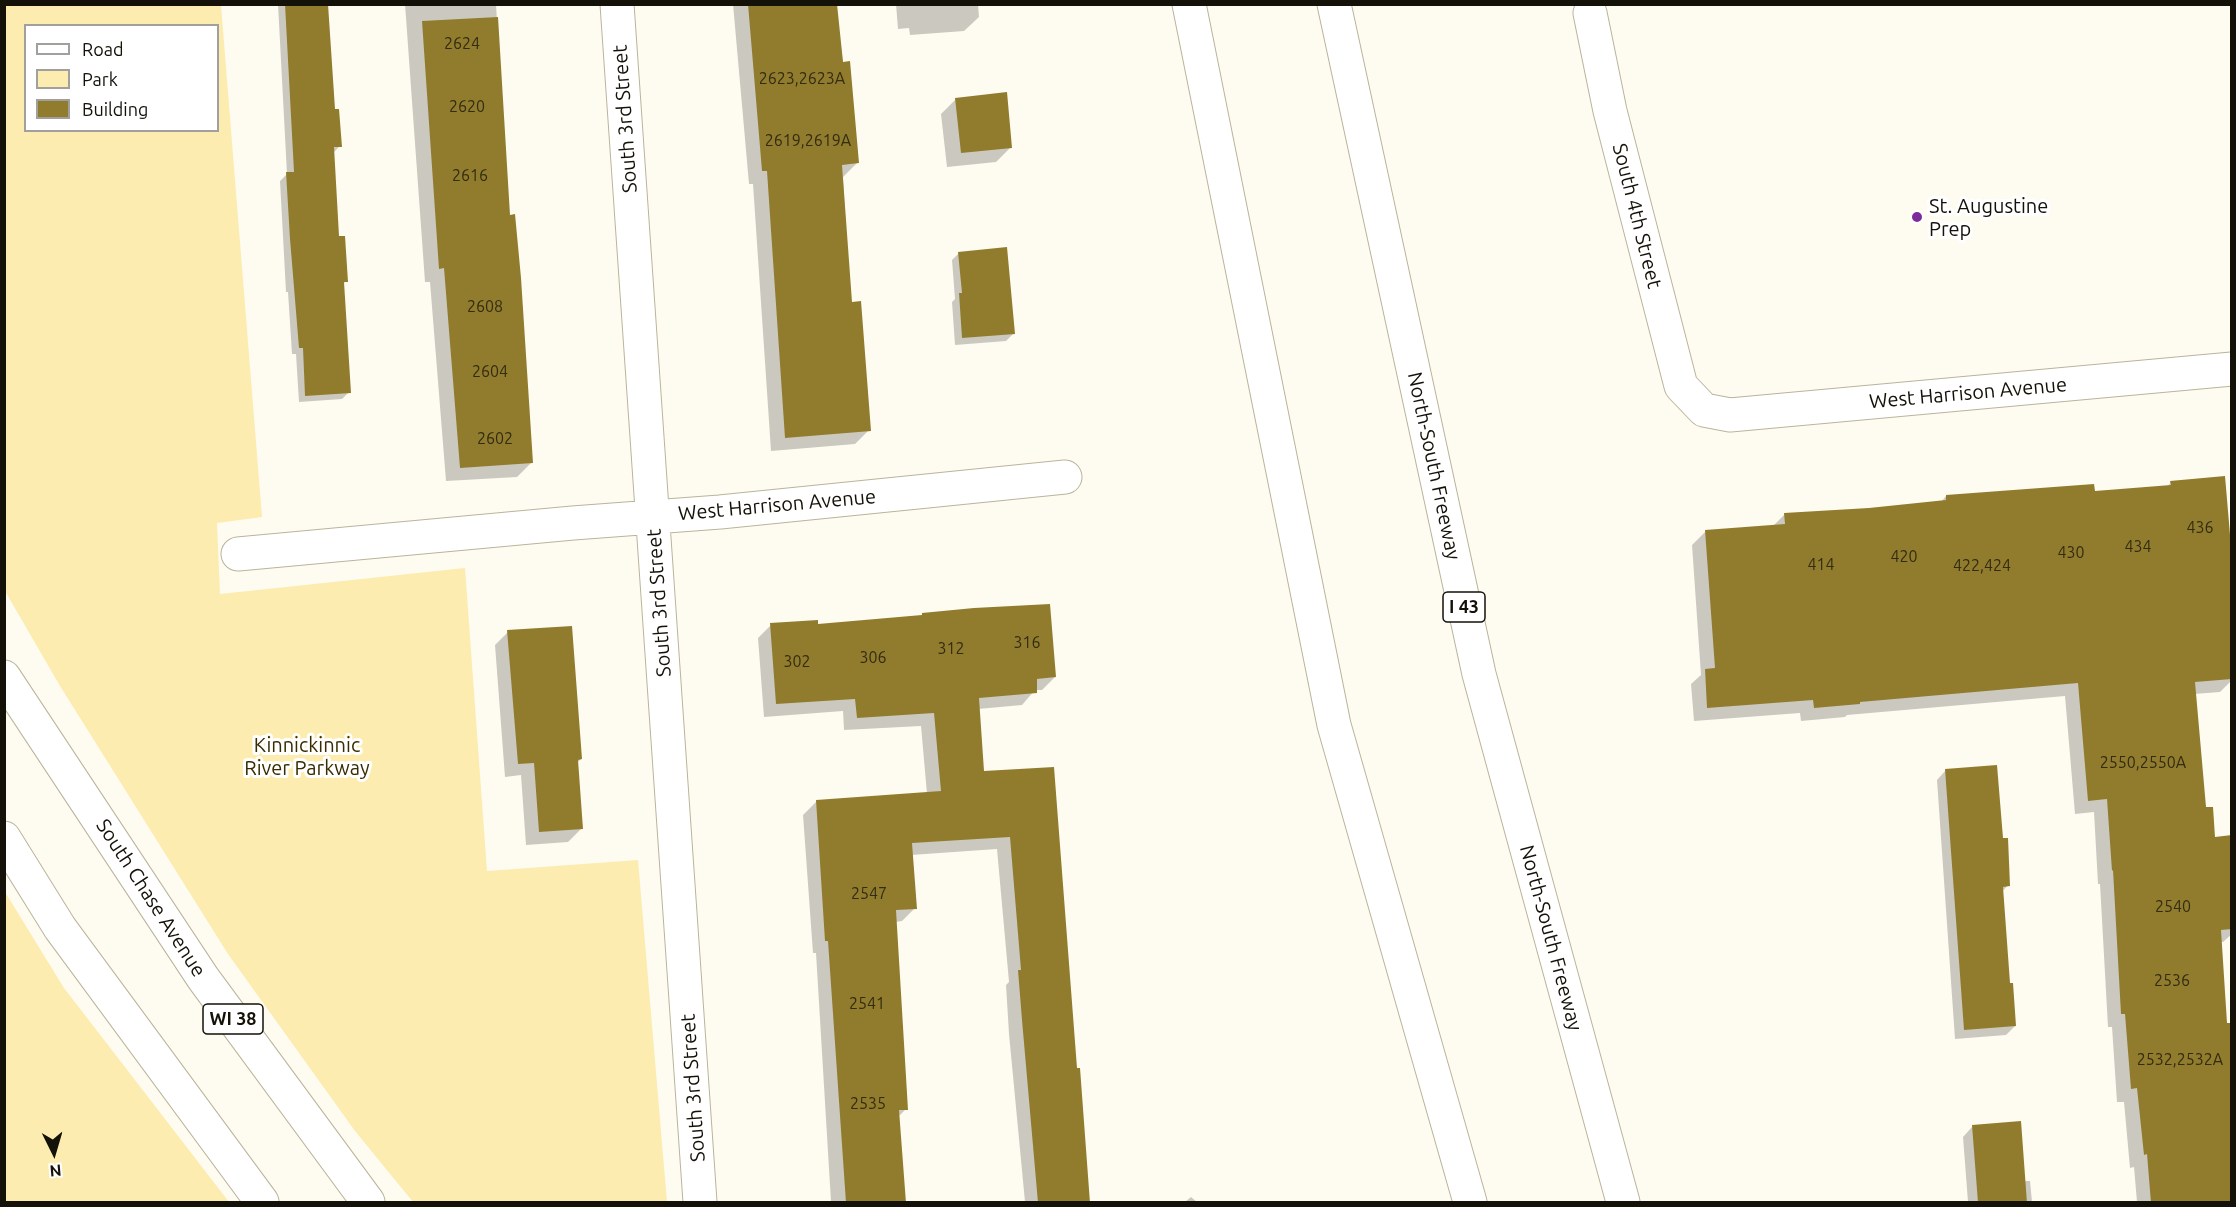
<!DOCTYPE html>
<style>
body{margin:0}
#map{position:relative;width:2236px;height:1207px;overflow:hidden;background:#fefbf1;font-family:Ubuntu,sans-serif}
canvas{display:block}
.frame{position:absolute;inset:0;border:6px solid #141109;pointer-events:none}
.legend{position:absolute;left:24px;top:24px;width:195px;height:108px;box-sizing:border-box;background:#fff;border:2px solid #a1a09d;margin:0;padding:8px 10px;list-style:none;font-size:18px;color:#141109}
.legend li{display:flex;align-items:center;gap:12px;height:30px}
.legend b{width:30px;border:2px solid #a1a09d}
.north{position:absolute;left:24px;top:1123px;width:60px;height:60px;-webkit-text-stroke:4px #fff;paint-order:stroke;rotate:175deg;font-size:16px;font-weight:700;line-height:24px;text-align:center;color:#141109}
.north::after{content:'';display:block;margin:auto;width:21px;height:27px;background:#141109;clip-path:polygon(50% 0,100% 100%,50% 72%,0 100%)}
</style>
<div id="map">
<canvas width="2236" height="1207"></canvas>
<div class="frame"></div>
<ul class="legend">
<li><b style="height:8px;background:#fff"></b>Road</li>
<li><b style="height:16px;background:#fdecaf"></b>Park</li>
<li><b style="height:16px;background:#917c2d"></b>Building</li>
</ul>
<div class="north">N</div>
</div>
<script>
const c = document.querySelector('canvas').getContext('2d');
c.lineJoin = 'round';
function paint(path, color) { c.fillStyle = color; c.fill(path, 'evenodd'); }
function trace(path, color, width, dash) { c.strokeStyle = color; c.lineWidth = width; c.lineCap = dash ? 'butt' : 'round'; c.setLineDash(dash || []); c.stroke(path); }
function write(font, color, halo, rows, align = 'center') {
  c.font = font + ' Ubuntu,sans-serif'; c.lineWidth = 6; c.setLineDash([]); c.textBaseline = 'middle'; c.strokeStyle = halo; c.fillStyle = color; for (const [text, x, y, turn = 0] of rows) {
    c.save(); c.translate(x, y); c.rotate((+turn || 0) * Math.PI / 180); c.textAlign = isNaN(turn) ? turn : align; if (halo) c.strokeText(text, 0, 0); c.fillText(text, 0, 0); c.restore();
  }
}
paint(new Path2D(`
 M4,5H221L262,517L217,523L220,594L465,568L487,871L638,860L667,1202H413L355,1131L228,954L60,686L5,591ZM26,26H218V130H26Z
 M5,892L64,988L229,1202H5Z`), '#fdecaf');
paint(new Path2D(`
 M278,4H327L333,111L340,146L333,153L338,238L346,281L342,285L349,392L342,399L299,402L296,354H292L288,292H286L280,181L287,174Z
 M405,4H496L508,217L532,462L517,477L446,481L430,282H425Z
 M733,4H835L857,163L843,177L850,303L869,430L855,444L771,451L753,184H749Z
 M896,4H978L979,17L964,31L910,35L909,28L898,29Z
 M956,99L1011,147L996,162L947,167L941,114Z
 M959,253L1013,334L1006,341L955,345L952,302L955,299L952,260Z
 M2171,482L2232,655V680L2220,692L2194,694L2204,809L2213,838L2232,875V934L2223,942H2220L2232,1202H2137L2134,1167L2130,1168L2124,1102H2117L2112,1027H2108L2100,884H2098L2094,812L2075,814L2065,696L1847,715L1845,717L1801,721L1800,713L1694,721L1691,684L1701,675L1692,545L1706,531L1773,526L1785,514L1869,509L1941,502L1946,496L2093,492L2167,487Z
 M771,625L817,626L1055,677L1042,690H1035L1022,705L978,709L983,772L1053,769L1075,1070L1089,1202H1025L1009,1034L1006,985L1009,982L997,849L911,855L915,908L902,921L895,922L906,1109L898,1117L904,1202H831L816,953H813L803,815L816,802L927,794L921,726L844,730L843,711L764,717L758,638Z
 M508,632L581,759L577,763L581,829L568,842L526,845L521,775L505,777L495,645Z
 M1946,770L2008,885L2002,892L2009,985L2015,1026L2006,1035L1955,1039L1937,780Z
 M1972,1127L2024,1181H2030L2032,1202H1968L1963,1137Z
 M1191,1197L1197,1202H1185Z`), '#0003');
paint(new Path2D(`
 M285,4H328L335,109H339L342,147H334L339,236H345L348,282H344L351,393L305,396L303,348H299L290,239L286,172H294Z
 M748,4H837L843,62L850,61L859,163L842,165L852,302L861,301L871,431L785,438L767,171H762Z
 M498,17L510,215L515,214L521,278L533,463L460,468L444,268L439,269L422,21Z
 M1007,92L1012,148L961,153L955,98Z
 M1007,247L1015,334L962,338L959,293H962L958,252Z
 M2225,476L2232,558V679L2195,682L2206,807H2213L2215,837L2232,835V929L2221,930L2227,1023H2232V1203H2151L2147,1154L2144,1155L2137,1088L2131,1089L2125,1014H2121L2113,870L2112,871L2107,799L2088,801L2078,683L1860,702V704L1814,708L1813,700L1707,708L1705,669L1715,668L1705,530L1785,524L1784,513L1869,508L1946,500V495L2094,484L2095,491L2171,485L2170,481Z
 M1050,604L1056,677L1037,679V693L979,698L984,771L1054,767L1077,1068H1080L1090,1203H1038L1022,1020L1018,970H1021L1010,837L912,843L917,909L896,910L908,1110H899L906,1203H846L828,941H825L816,800L941,791L934,713L857,718L855,699L776,704L770,623L818,620V624L922,615V613L974,608Z
 M572,626L582,759L578,760L583,829L539,832L534,763L518,764L507,630Z
 M1997,765L2003,838H2008L2010,886L2003,887L2010,983H2013L2016,1026L1964,1030L1945,769Z
 M2021,1121L2027,1203H1978L1972,1125Z`), '#917c2d');
const minor = new Path2D(`
 M617,4L700,1202
 M1590,13L1610,111L1681,386L1704,410L1730,415L2232,369
 M238,554L573,523L720,512L1065,477`);
const major = new Path2D(`
 M4,677L203,978L368,1202
 M4,838L60,928L262,1202`);
const highway = new Path2D(`
 M1189,4L1334,725L1470,1202
 M1334,4L1479,674L1623,1202`);
trace(minor, '#bbb49b', 35);
trace(major, '#bbb49b', 35);
trace(highway, '#bbb49b', 35);
trace(minor, '#fff', 33);
trace(major, '#fff', 33);
trace(highway, '#fff', 33);
for (const [x, y, r, color] of [
 [1917,217,6,"#7c2b9b"]
]) { const dot = new Path2D(); dot.arc(x, y, r, 0, 2 * Math.PI); c.fillStyle = color; c.fill(dot); trace(dot, '#fff', 2); }
write('16px', '#332c12', null, [
 ["2624",462,44],
 ["2623,2623A",802,79],
 ["2620",467,107],
 ["2619,2619A",808,141],
 ["2616",470,176],
 ["2608",485,307],
 ["2604",490,372],
 ["2602",495,439],
 ["436",2200,528],
 ["434",2138,547],
 ["430",2071,553],
 ["420",1904,557],
 ["414",1821,565],
 ["422,424",1982,566],
 ["316",1027,643],
 ["312",951,649],
 ["306",873,658],
 ["302",797,662],
 ["2550,2550A",2143,763],
 ["2547",869,894],
 ["2540",2173,907],
 ["2536",2172,981],
 ["2541",867,1004],
 ["2532,2532A",2180,1060],
 ["2535",868,1104]
]);
for (const [x, y, w] of [
 [1464,607,42],
 [233,1019,60]
]) { const box = new Path2D(); box.roundRect(x - w / 2, y - 15, w, 30, 4.5); c.fillStyle = '#fff'; c.fill(box); trace(box, '#141109', 1.5); }
write('bold 18px', '#141109', null, [
 ["I 43",1464,607],
 ["WI 38",233,1019]
]);
write('20px', '#141109', '#fff', [
 ["South 3rd Street",625,119,-94],
 ["South 4th Street",1637,216,76],
 ["West Harrison Avenue",1968,393,-5],
 ["North-South Freeway",1434,466,78],
 ["West Harrison Avenue",777,505,-5],
 ["South 3rd Street",659,603,-94],
 ["South Chase Avenue",151,898,57],
 ["North-South Freeway",1551,938,75],
 ["South 3rd Street",693,1088,-94]
]);
write('20px', '#141109', '#fff', [
 ["St. Augustine",1929,206],
 ["Prep",1929,229]
], 'left');
write('20px', '#382c00', '#fff', [
 ["Kinnickinnic",307,745],
 ["River Parkway",307,768]
]);
</script>
